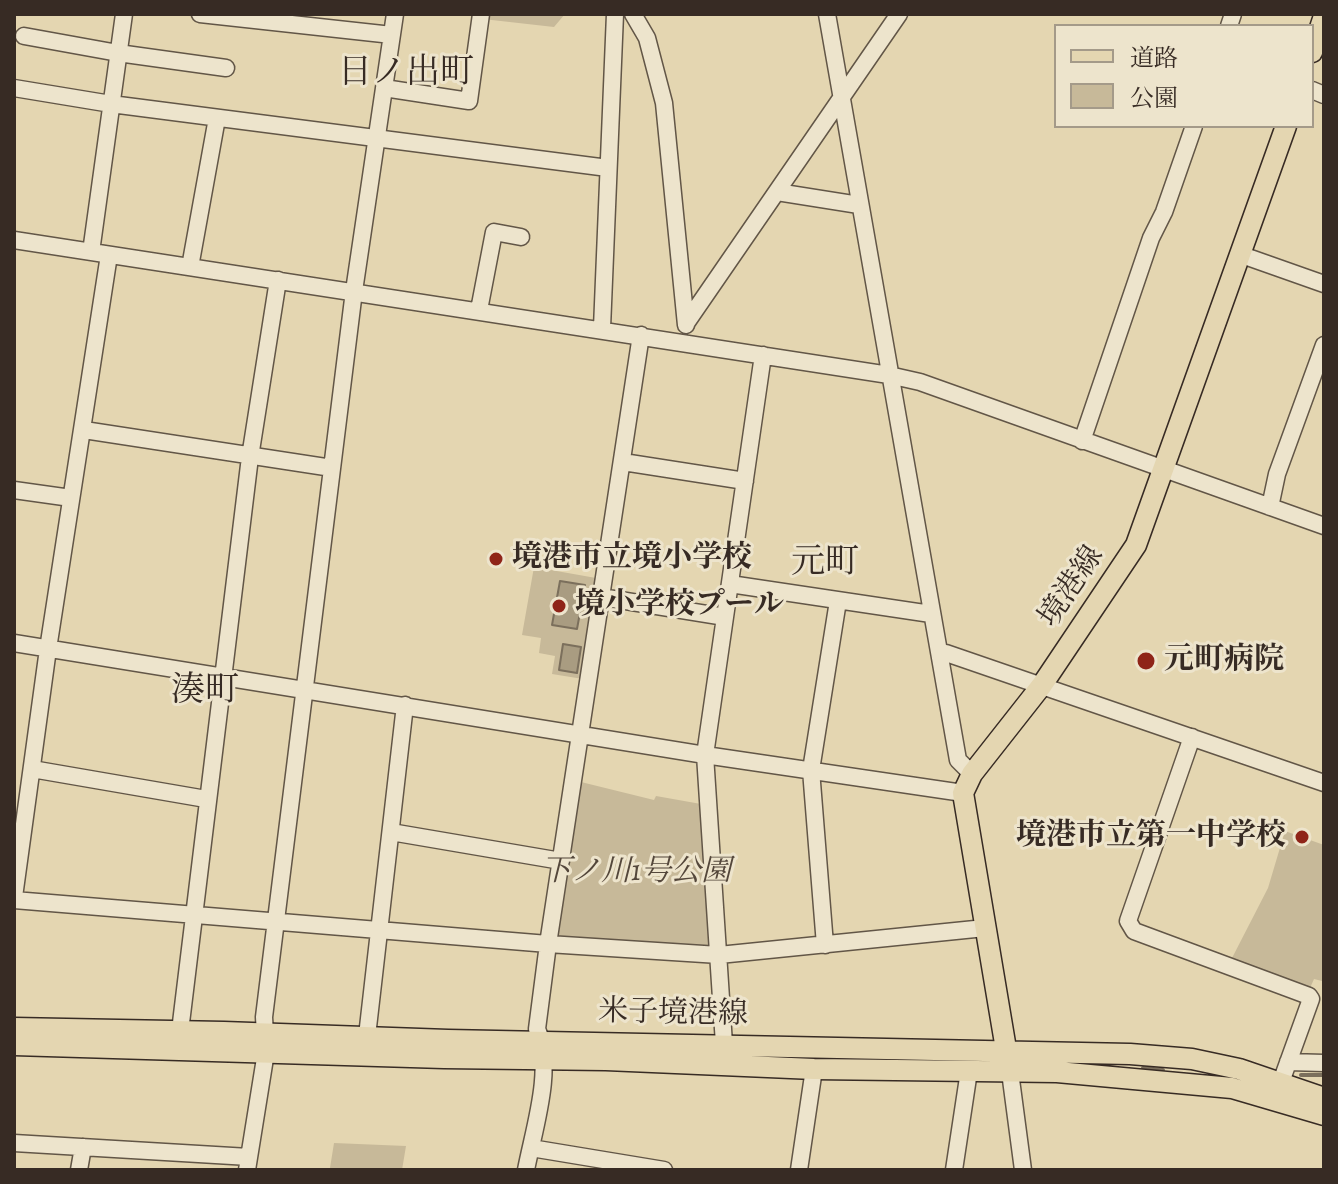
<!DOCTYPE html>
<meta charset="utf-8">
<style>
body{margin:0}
#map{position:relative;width:1338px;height:1184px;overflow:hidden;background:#e4d6b1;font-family:Alegreya,"Noto Serif JP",serif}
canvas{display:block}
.frame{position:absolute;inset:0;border:16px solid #372b24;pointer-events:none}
.legend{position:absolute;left:1054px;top:24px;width:260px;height:104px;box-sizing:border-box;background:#ede4cc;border:2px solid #a49a89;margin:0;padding:10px 14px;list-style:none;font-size:24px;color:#372b24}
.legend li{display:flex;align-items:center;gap:16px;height:40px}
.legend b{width:40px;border:2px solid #a49a89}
</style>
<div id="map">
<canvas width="1338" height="1184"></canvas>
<div class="frame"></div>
<ul class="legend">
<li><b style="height:10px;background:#e4d6b1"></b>道路</li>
<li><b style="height:22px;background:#c7b999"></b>公園</li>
</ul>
</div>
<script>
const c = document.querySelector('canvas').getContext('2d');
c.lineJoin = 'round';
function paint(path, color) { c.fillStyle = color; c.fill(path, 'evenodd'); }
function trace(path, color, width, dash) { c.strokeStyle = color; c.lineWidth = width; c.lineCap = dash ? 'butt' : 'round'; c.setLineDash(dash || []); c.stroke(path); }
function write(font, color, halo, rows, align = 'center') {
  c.font = font + ' Alegreya,"Noto Serif JP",serif'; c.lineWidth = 6; c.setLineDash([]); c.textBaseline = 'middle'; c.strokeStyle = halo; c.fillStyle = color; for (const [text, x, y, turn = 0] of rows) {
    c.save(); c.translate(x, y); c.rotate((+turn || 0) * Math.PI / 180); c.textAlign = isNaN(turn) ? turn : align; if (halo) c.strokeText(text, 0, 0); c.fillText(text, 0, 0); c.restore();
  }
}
paint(new Path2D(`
 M483,14H565L554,27L483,19Z
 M534,567L596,578L581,667L585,668L583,679L552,674L555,656L539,653L541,638L522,635Z
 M581,782L654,800L656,796L701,804L712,949L559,940L554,935L578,784Z
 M1285,831L1324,845V976L1322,981L1314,979L1310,988L1232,958L1268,888Z
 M334,1143L406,1146L402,1170L330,1168Z`), '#c7b999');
const water = new Path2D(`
 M560,581L585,585L577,629L552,625Z
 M563,644L581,647L577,673L559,670Z`);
paint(water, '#a99c81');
trace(water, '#7b6f5c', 2);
trace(new Path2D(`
 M792,1058L847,1059
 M1143,1068L1163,1070
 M1301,1075H1324`), '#7b6f5c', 4);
const minor = new Path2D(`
 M200,14L392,35
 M633,14L647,38L664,103L686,325
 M827,14L958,760L972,774
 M1229,26L1233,14
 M24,36L118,53L226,68
 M14,88L111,104L608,168
 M384,88L469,101L481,14
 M1312,90L1324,95
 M777,192L859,205
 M14,240L889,375L920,382L1324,526
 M91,252L124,14
 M1239,254L1324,284
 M190,267L217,118
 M479,310L494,232L521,237
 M687,322L899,14
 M602,328L615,14
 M84,430L332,468
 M1082,441L1151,238L1164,212L1194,126
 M623,462L745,481
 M14,490L71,498
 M1270,507L1277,474L1324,345
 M730,584L931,614
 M601,597L725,617
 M14,643L705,755L963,793
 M940,653H946L1324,783
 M1192,737L1128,921L1134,931L1309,996L1311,999L1281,1082
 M32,769L206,799
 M391,832L561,861
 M14,897L48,649L109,255
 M14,900L548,944L719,955L985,928
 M825,945L811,770L838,601
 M180,1031L250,457L278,280
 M367,1036L405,705
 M724,1044L705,755L763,355
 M1288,1062L1324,1063
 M1010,1072L1023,1170
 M14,1143L249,1157
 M531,1148L664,1170
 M79,1170L83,1147
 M247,1170L266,1052L264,1017L354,291L395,14
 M526,1170C534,1128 554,1069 537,1029L548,944L641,335
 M799,1170L814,1069
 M954,1170L969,1071`);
const major = new Path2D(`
 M1312,52L1324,16
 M14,1028L224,1032L448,1040L1130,1054L1192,1059L1239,1069L1324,1098
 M14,1045L444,1058L606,1060L814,1069L1057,1072L1232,1088L1324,1115
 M1008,1061L963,793L972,774L1042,685L1136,545L1286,126`);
trace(minor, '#625647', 19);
trace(major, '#372b24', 23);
trace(minor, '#ede4cc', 16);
trace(major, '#e4d6b1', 20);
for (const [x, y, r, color] of [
 [496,559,8,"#8f2418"],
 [559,606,8,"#8f2418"],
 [1146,661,10,"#8f2418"],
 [1302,837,8,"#8f2418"]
]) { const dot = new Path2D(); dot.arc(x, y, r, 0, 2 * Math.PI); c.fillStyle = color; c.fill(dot); trace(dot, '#ede4cc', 3); }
write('bold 30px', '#372b24', '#ede4cc', [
 ["境港市立境小学校",512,559],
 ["境小学校プール",575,606],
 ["元町病院",1164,661],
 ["境港市立第一中学校",1286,837,"right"]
], 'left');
write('30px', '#372b24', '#ede4cc', [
 ["境港線",1072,587,-56],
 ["米子境港線",673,1014,1]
]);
write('italic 30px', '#54473b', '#ede4cc', [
 ["下ノ川1号公園",636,873]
]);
write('34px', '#372b24', '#ede4cc', [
 ["日ノ出町",406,74],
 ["元町",825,564],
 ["湊町",205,692]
]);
</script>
